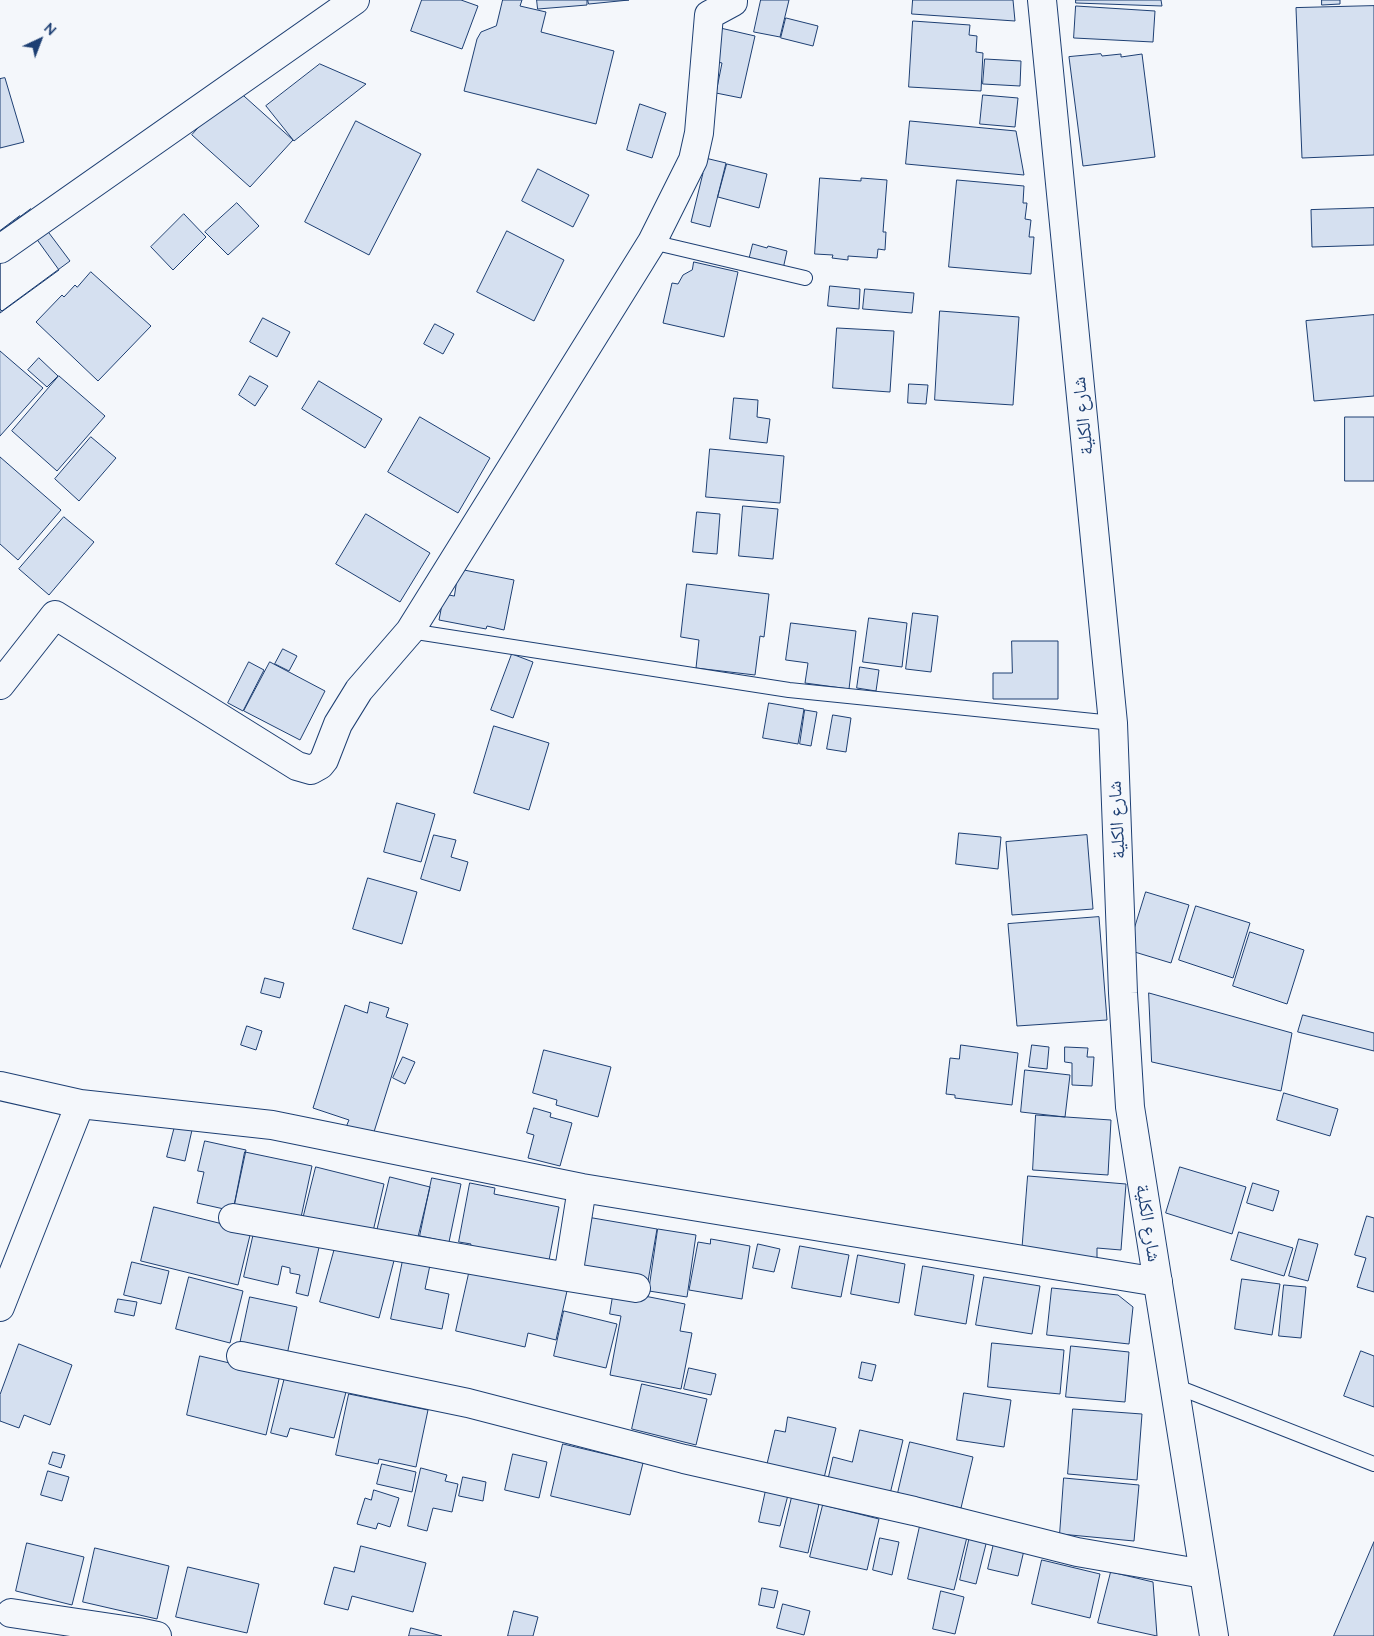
<!DOCTYPE html>
<meta charset="utf-8">
<style>
body{margin:0}
#map{position:relative;width:1374px;height:1636px;overflow:hidden;background:#f4f7fb;font-family:Mulish,sans-serif}
canvas{display:block}
.north{position:absolute;left:15px;top:15px;width:50px;height:50px;-webkit-text-stroke:4px #f4f7fb;paint-order:stroke;rotate:43deg;font-size:14px;font-weight:700;line-height:20px;text-align:center;color:#1d3f73}
.north::after{content:'';display:block;margin:auto;width:18px;height:22px;background:#1d3f73;clip-path:polygon(50% 0,100% 100%,50% 72%,0 100%)}
</style>
<div id="map">
<canvas width="1374" height="1636"></canvas>
<div class="north">N</div>
</div>
<script>
const c = document.querySelector('canvas').getContext('2d');
c.lineJoin = 'round';
function paint(path, color) { c.fillStyle = color; c.fill(path, 'evenodd'); }
function trace(path, color, width, dash) { c.strokeStyle = color; c.lineWidth = width; c.lineCap = dash ? 'butt' : 'round'; c.setLineDash(dash || []); c.stroke(path); }
function write(font, color, halo, rows, align = 'center') {
  c.font = font + ' Mulish,"Noto Naskh Arabic",sans-serif'; c.lineWidth = 4; c.setLineDash([]); c.textBaseline = 'middle'; c.strokeStyle = halo; c.fillStyle = color; for (const [text, x, y, turn = 0] of rows) {
    c.save(); c.translate(x, y); c.rotate((+turn || 0) * Math.PI / 180); c.textAlign = isNaN(turn) ? turn : align; if (halo) c.strokeText(text, 0, 0); c.fillText(text, 0, 0); c.restore();
  }
}
const building = new Path2D(`
 M422,0H461L478,6L462,49L411,31Z
 M503,0H522L520,6L546,12L541,32L614,51L596,124L464,91L477,39L481,32L496,26Z
 M537,0H587V5L538,9Z
 M588,0H629L589,4Z
 M761,0H789L780,37L754,32Z
 M913,0H1013L1015,21L912,14Z
 M1076,0H1161L1162,6L1076,3Z
 M1322,0H1340V4L1322,5Z
 M1076,6L1155,11L1153,42L1074,38Z
 M1374,6V155L1302,158L1296,8Z
 M786,18L818,26L813,46L781,38Z
 M913,21L970,25L969,35L977,36L976,52L983,53L981,91L909,87Z
 M716,27L755,36L741,98L716,93L722,63L709,60Z
 M1101,54L1102,56L1121,54V57L1142,54L1155,157L1083,166L1069,57Z
 M985,59L1021,61L1020,86L983,84Z
 M320,64L366,84L294,141L266,106Z
 M5,78L24,142L0,148V79Z
 M235,88L293,140L250,187L192,135Z
 M983,95L1018,98L1015,127L980,124Z
 M640,104L666,113L652,158L627,150Z
 M356,121L421,154L369,255L305,222Z
 M910,121L1016,131L1024,175L906,164Z
 M701,157L726,163L710,227L691,222L703,173L698,172Z
 M727,164L767,174L759,208L718,197Z
 M538,169L589,195L573,227L522,201Z
 M820,178L861,181V178L887,180L883,232H886L885,250L878,249L877,258L848,256V260L832,258L833,255L815,254Z
 M957,180L1024,186L1023,203H1027L1025,219L1031,220L1029,237H1034L1031,274L949,267Z
 M237,203L259,226L228,255L205,232Z
 M1374,208V245L1312,247L1311,210Z
 M31,209L70,261L2,311L0,309V232Z
 M184,214L206,237L173,270L151,247Z
 M20,216L59,270L0,313V231Z
 M507,231L564,260L534,321L477,292Z
 M753,244L767,248L768,246L787,251L783,269L749,260Z
 M694,262L738,272L724,337L663,323L672,283L678,284L683,275L692,270Z
 M91,272L151,326L98,381L36,322L62,295L64,297L75,285L77,287Z
 M830,286L860,289L859,309L828,306Z
 M865,289L914,293L912,313L863,309Z
 M940,311L1019,317L1013,405L935,400Z
 M1374,315V396L1314,401L1306,321Z
 M263,318L290,332L277,357L250,342Z
 M435,324L454,334L443,354L424,344Z
 M837,328L894,331L890,392L833,388Z
 M0,351L43,388L0,436Z
 M39,358L58,376L47,387L28,370Z
 M59,376L105,416L57,471L12,431Z
 M250,376L268,386L255,406L239,395Z
 M319,381L382,419L365,448L302,409Z
 M909,384L928,385L926,404L908,403Z
 M734,398L758,400L757,417L770,419L767,443L730,439Z
 M420,417L490,458L458,513L388,472Z
 M1345,417H1374V481H1345Z
 M91,437L116,458L79,501L55,479Z
 M710,449L784,456L780,503L706,497Z
 M0,457L61,510L18,560L0,544Z
 M743,506L778,509L773,559L739,556Z
 M697,512L720,514L717,554L693,552Z
 M366,514L430,553L400,602L336,564Z
 M64,517L94,542L49,595L19,569Z
 M459,569L514,580L504,630L487,626L486,629L439,620L444,594L454,596Z
 M687,584L769,594L764,637L760,636L755,675L696,668L699,640L681,637Z
 M913,613L938,616L931,672L906,669Z
 M869,618L907,623L902,667L863,662Z
 M791,623L856,631L849,689L805,683L808,663L786,660Z
 M1012,641H1058V699H993V673H1012Z
 M283,649L297,656L289,671L275,664Z
 M512,654L533,662L513,718L491,710Z
 M249,662L264,670L243,711L228,703Z
 M270,662L325,691L300,740L244,711Z
 M860,667L879,670L876,691L857,688Z
 M769,703L804,709L798,744L763,738Z
 M805,710L817,712L811,746L800,744Z
 M833,715L851,718L846,752L827,749Z
 M494,726L549,743L529,810L474,793Z
 M397,803L435,814L421,862L384,852Z
 M959,833L1001,837L998,869L956,864Z
 M434,835L456,840L451,857L468,862L460,891L421,879Z
 M1087,835L1093,909L1012,915L1006,842Z
 M368,878L417,892L402,944L353,929Z
 M1146,892L1189,905L1171,963L1128,950Z
 M1196,906L1250,923L1233,978L1179,960Z
 M1099,917L1107,1020L1017,1026L1008,924Z
 M1250,932L1304,950L1287,1004L1233,986Z
 M265,978L284,983L280,998L261,993Z
 M1149,993L1292,1033L1281,1091L1152,1062Z
 M370,1002L389,1008L386,1017L408,1024L373,1135L346,1127L349,1120L313,1108L345,1005L367,1013Z
 M1303,1015L1374,1033V1051L1298,1032Z
 M247,1026L262,1031L256,1050L241,1045Z
 M961,1045L1018,1053L1012,1105L955,1098V1095L946,1094L950,1058L959,1059Z
 M1032,1045L1049,1047L1047,1069L1029,1067Z
 M1065,1047L1088,1048L1087,1057H1094L1092,1086L1072,1085V1063L1065,1062Z
 M544,1050L611,1067L598,1117L556,1105L557,1100L533,1093Z
 M403,1057L415,1062L405,1084L393,1078Z
 M1025,1070L1070,1075L1065,1117L1021,1112Z
 M1284,1093L1338,1109L1330,1136L1277,1120Z
 M534,1108L551,1113L550,1117L572,1123L560,1166L528,1158L534,1135L527,1133Z
 M1036,1115L1111,1120L1108,1175L1033,1170Z
 M175,1126L192,1130L185,1161L167,1157Z
 M205,1141L246,1150L233,1211L197,1203L204,1172L198,1171Z
 M245,1152L312,1166L300,1222L234,1208Z
 M316,1167L384,1184L371,1240L302,1223Z
 M1180,1167L1246,1187L1232,1234L1166,1213Z
 M1028,1176L1126,1184L1121,1250L1097,1248V1260L1022,1253Z
 M390,1177L430,1187L417,1241L377,1231Z
 M432,1178L461,1184L449,1242L420,1236Z
 M470,1183L495,1188L494,1194L559,1207L547,1271L468,1256L471,1244L459,1242Z
 M1253,1183L1279,1191L1273,1211L1247,1203Z
 M154,1207L251,1231L238,1285L141,1261Z
 M1367,1216L1374,1218V1292L1357,1287L1366,1258L1355,1255Z
 M587,1217L657,1229L647,1287L577,1275Z
 M255,1228L320,1243L308,1296L296,1293L300,1275L290,1273V1268L282,1266L278,1285L244,1277Z
 M658,1229L696,1235L687,1297L649,1291Z
 M1239,1232L1293,1248L1284,1276L1231,1260Z
 M338,1237L396,1253L379,1318L320,1302Z
 M711,1239L750,1246L742,1299L689,1290L698,1242L710,1244Z
 M1299,1239L1318,1244L1308,1281L1289,1276Z
 M758,1244L780,1249L774,1272L753,1268Z
 M800,1246L849,1255L841,1297L792,1288Z
 M858,1255L905,1264L899,1303L851,1294Z
 M403,1260L430,1265L425,1289L449,1294L442,1329L391,1319Z
 M132,1262L169,1271L161,1304L124,1295Z
 M923,1266L974,1275L966,1324L915,1315Z
 M470,1269L567,1291L556,1340L528,1333L525,1347L456,1331Z
 M189,1277L243,1291L230,1343L176,1329Z
 M984,1277L1040,1286L1032,1334L976,1325Z
 M1242,1279L1280,1284L1272,1335L1235,1329Z
 M1284,1285L1306,1287L1301,1338L1279,1336Z
 M1052,1288L1118,1295L1133,1307L1129,1344L1047,1335Z
 M614,1290L685,1304L680,1331L692,1333L681,1389L610,1375L621,1316L610,1314Z
 M250,1297L297,1307L287,1355L240,1344Z
 M118,1299L137,1302L134,1316L115,1312Z
 M564,1311L617,1324L606,1368L554,1356Z
 M992,1343L1064,1350L1060,1394L988,1387Z
 M19,1344L72,1365L50,1425L24,1415L19,1428L0,1421V1395Z
 M1071,1346L1129,1352L1125,1402L1066,1397Z
 M1361,1351L1374,1356V1407L1344,1396Z
 M200,1356L280,1375L266,1435L187,1415Z
 M862,1362L876,1365L872,1381L859,1378Z
 M689,1368L716,1374L711,1395L684,1389Z
 M285,1377L346,1392L334,1438L290,1428L287,1437L271,1433Z
 M642,1384L707,1399L696,1445L632,1429Z
 M964,1393L1011,1400L1004,1447L957,1440Z
 M349,1394L428,1410L416,1467L379,1459L378,1464L336,1455Z
 M1073,1409L1142,1414L1137,1480L1068,1474Z
 M788,1417L836,1428L824,1478L767,1464L775,1430L785,1432Z
 M860,1430L903,1440L890,1494L828,1479L833,1457L852,1462Z
 M910,1442L973,1457L961,1508L898,1493Z
 M563,1444L643,1463L630,1515L551,1496Z
 M53,1452L65,1455L61,1468L49,1464Z
 M513,1454L547,1462L539,1498L505,1490Z
 M382,1464L416,1472L412,1492L377,1484Z
 M421,1468L447,1475L445,1481L458,1484L452,1512L433,1508L427,1531L408,1526Z
 M48,1471L69,1477L62,1501L41,1495Z
 M463,1477L486,1482L483,1501L459,1496Z
 M1064,1478L1139,1485L1134,1541L1060,1534Z
 M374,1490L399,1498L390,1527L378,1523L376,1529L357,1524L365,1498L371,1500Z
 M766,1490L788,1495L780,1526L759,1522Z
 M792,1497L819,1504L808,1553L780,1547Z
 M823,1505L879,1519L867,1570L810,1557Z
 M920,1526L967,1537L954,1590L908,1579Z
 M970,1536L987,1540L976,1584L960,1580Z
 M880,1538L899,1542L892,1575L873,1570Z
 M995,1539L1025,1546L1018,1576L988,1569Z
 M1374,1542V1636H1334Z
 M27,1543L84,1557L72,1605L16,1591Z
 M361,1546L426,1563L413,1612L352,1596L348,1610L324,1604L334,1567L354,1572Z
 M95,1548L169,1566L157,1619L83,1602Z
 M1042,1560L1100,1574L1090,1618L1032,1604Z
 M188,1567L259,1584L247,1633L176,1617Z
 M1111,1572L1153,1582L1157,1636L1098,1623Z
 M762,1588L778,1591L774,1608L759,1605Z
 M941,1591L964,1597L955,1634L933,1629Z
 M783,1604L810,1611L804,1635L777,1628Z
 M514,1611L538,1617L533,1636H508Z
 M411,1628L442,1636H409Z`);
paint(building, '#d5e0f0');
trace(building, '#1d3f73', 1);
const service = new Path2D(`
 M652,242L805,278
 M410,631L789,690L1113,723
 M1175,1386L1374,1464`);
const minor = new Path2D(`
 M0,249L355,0
 M0,685L55,615L297,766L311,770L320,765L324,760L338,724L359,690L410,631L652,242L693,160L699,133L709,15L733,2V0
 M0,1086L80,1104L0,1307
 M80,1104L272,1125L582,1188L1158,1282
 M582,1188L568,1277L636,1288
 M233,1218L568,1277
 M241,1356L468,1403L684,1459L914,1511L1077,1552L1204,1574
 M11,1613L138,1632L157,1636`);
const tertiary = new Path2D(`
 M1042,0L1113,723L1123,993L1130,1107L1214,1636`);
trace(service, '#1d3f73', 16);
trace(minor, '#1d3f73', 30);
trace(tertiary, '#1d3f73', 30);
trace(service, '#f4f7fb', 14);
trace(minor, '#f4f7fb', 28);
trace(tertiary, '#f4f7fb', 28);
write('19px', '#1d3f73', '#f4f7fb', [
 ["شارع الكلية",1083,416,-96],
 ["شارع الكلية",1117,820,-93],
 ["شارع الكلية",1148,1223,81]
]);
</script>
